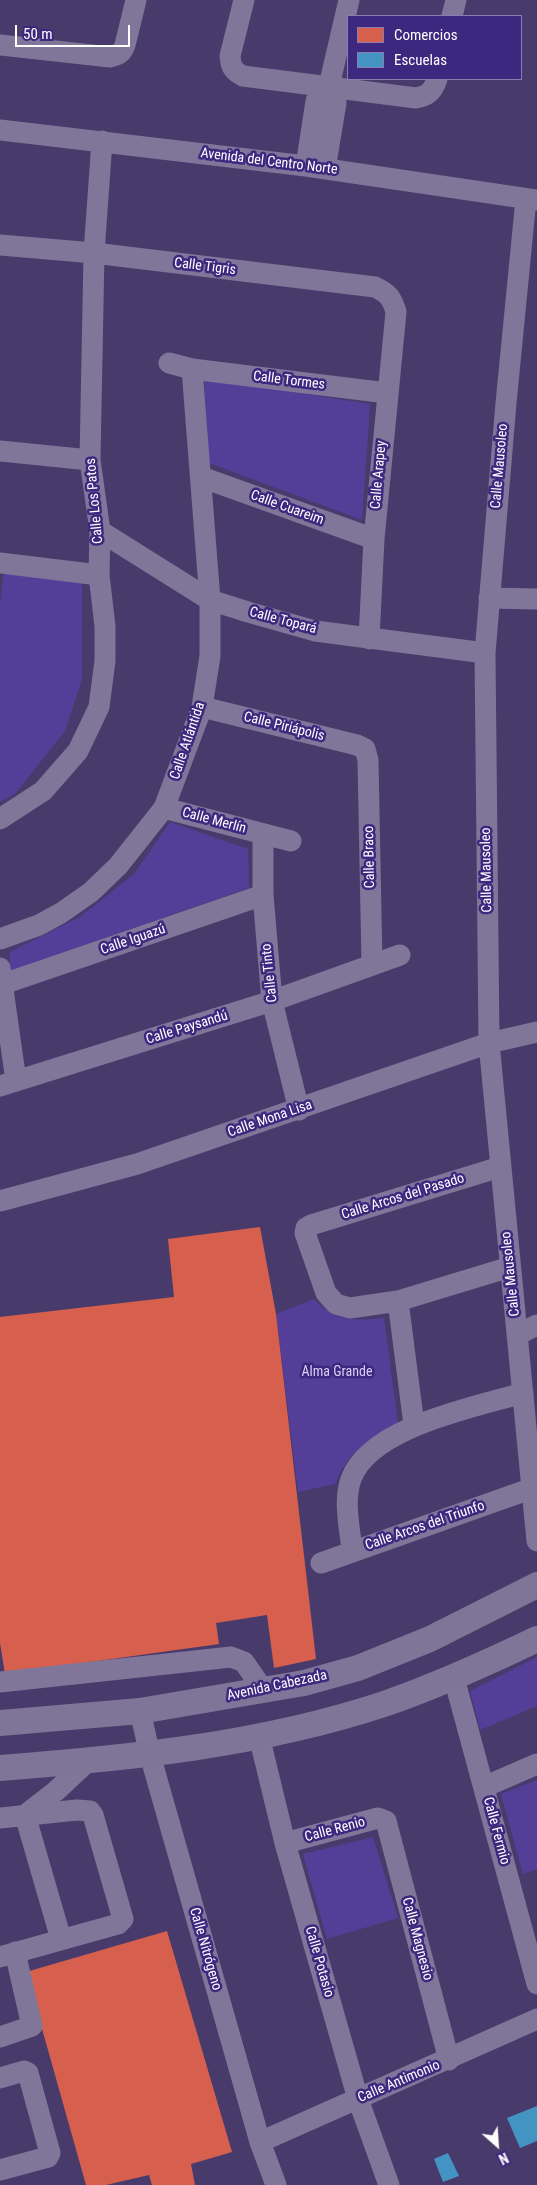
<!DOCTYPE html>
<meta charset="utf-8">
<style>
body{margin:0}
#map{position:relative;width:537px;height:2185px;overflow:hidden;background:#483b6b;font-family:"Roboto Condensed",sans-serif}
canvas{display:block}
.legend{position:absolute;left:347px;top:15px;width:175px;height:65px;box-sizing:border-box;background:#3e277f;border:1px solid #8b7db2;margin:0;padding:6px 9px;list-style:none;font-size:15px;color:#fff}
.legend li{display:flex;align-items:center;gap:10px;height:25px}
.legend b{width:25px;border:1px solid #8b7db2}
.north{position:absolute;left:472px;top:2120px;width:50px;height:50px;-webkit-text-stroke:4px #3e277f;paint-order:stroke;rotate:154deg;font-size:14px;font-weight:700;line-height:20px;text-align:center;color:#fff}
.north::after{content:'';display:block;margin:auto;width:18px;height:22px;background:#fff;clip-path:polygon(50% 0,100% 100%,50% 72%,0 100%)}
.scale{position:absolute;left:15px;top:25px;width:115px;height:22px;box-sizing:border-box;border:2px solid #fff;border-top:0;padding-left:6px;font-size:15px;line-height:18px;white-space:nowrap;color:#fff;-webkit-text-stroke:4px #3e277f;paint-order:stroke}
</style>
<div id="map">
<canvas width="537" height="2185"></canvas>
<ul class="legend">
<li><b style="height:14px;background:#d6604d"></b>Comercios</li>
<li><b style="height:14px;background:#4393c3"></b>Escuelas</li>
</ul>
<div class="north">N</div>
<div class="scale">50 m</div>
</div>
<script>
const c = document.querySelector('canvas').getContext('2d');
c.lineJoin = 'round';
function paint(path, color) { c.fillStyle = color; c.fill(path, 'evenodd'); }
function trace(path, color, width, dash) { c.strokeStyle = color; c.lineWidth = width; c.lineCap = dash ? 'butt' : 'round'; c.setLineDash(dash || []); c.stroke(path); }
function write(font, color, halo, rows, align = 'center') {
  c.font = font + ' "Roboto Condensed",sans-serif'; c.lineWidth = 5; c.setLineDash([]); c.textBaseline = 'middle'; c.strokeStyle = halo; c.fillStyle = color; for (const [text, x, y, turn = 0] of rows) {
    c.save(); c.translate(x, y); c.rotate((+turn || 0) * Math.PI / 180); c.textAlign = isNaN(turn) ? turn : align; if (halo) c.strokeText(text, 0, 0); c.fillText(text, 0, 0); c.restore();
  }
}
paint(new Path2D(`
 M204,378L370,404L362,520L209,463Z
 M4,572L82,582V679L65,731L15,794L0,802V603Z
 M170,822L248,849L249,888L10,971V952L80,917L134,874Z
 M314,1299C334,1321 357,1321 384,1318L398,1424C366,1442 350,1449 335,1484L298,1492L276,1314Z
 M537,1657V1706L480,1730L470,1691Z
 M537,1780V1869L523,1874L501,1794Z
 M373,1837L398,1918L327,1939L303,1854Z`), '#543e98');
paint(new Path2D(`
 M260,1227L276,1314L316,1659L274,1668L267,1615L216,1623L219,1644L5,1674L0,1643V1317L174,1297L168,1239Z
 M167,1931L232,2152L191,2164L195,2185H152L149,2175L106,2185H86L26,1972Z`), '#d6604d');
paint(new Path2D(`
 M537,2106V2141L520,2148L507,2118Z
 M448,2153L459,2176L443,2182L434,2159Z`), '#4393c3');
trace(new Path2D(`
 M244,0L230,56C231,67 233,71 243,76L416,98C428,96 433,91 437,79
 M452,16L456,0
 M0,45L110,57C119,55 122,53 125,45L136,0
 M0,130L306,166L537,200
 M306,166L316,101L329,86L349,0
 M325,169L336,103L329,86
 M526,199L506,403L485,653L489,1043L537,1541
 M0,245L94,253L375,287C388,293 392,298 396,312L374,539L369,639
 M169,363L192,369L387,393
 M0,451L90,460
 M201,477L374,539
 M100,531L210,600L248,612L315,631L485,653
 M0,563L99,575
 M489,598L537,599
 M202,707L357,745L365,749L368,760L372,965
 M164,808L291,841
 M0,819L43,791L78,751L99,707L105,661V626L99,575L100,531L90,460L94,253L102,141
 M263,834V895L272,1001L299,1110
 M0,939L39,925L61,913L91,892L118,866L164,808L202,707L210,656V600L192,369
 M0,968L16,1081
 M3,984L263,895
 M0,1086L272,1001L400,955
 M500,1167L311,1225L306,1228L305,1233L326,1293L336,1304L350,1308L398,1301L510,1267
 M0,1201L137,1164L489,1043L537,1032
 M398,1301L414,1425
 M517,1335L537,1325
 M352,1551C350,1528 343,1502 351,1479C370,1427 475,1407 523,1393
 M321,1563L530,1489
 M454,1678L537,1984
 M0,1682L231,1657L244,1662L264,1691
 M140,1711L150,1755L260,2142L276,2185
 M259,1736L285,1843L358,2099L389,2185
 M484,1787L537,1764
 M25,1815L61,1939
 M25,1815L56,1791L88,1761
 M0,1818L77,1810L90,1811L93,1815L123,1919L118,1924L0,1957
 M285,1843L378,1818L386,1821L449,2060
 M0,2037L32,2026L15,1952
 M0,2078L24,2071L28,2073L50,2153L48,2157L0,2170
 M260,2142L537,2019`), '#7f7699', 21);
trace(new Path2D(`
 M0,1723L140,1711L304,1683L358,1668L430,1639L537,1585
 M0,1768C129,1758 260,1745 384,1704C436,1686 487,1663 537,1639`), '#7e7598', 26);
write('14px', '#fff', '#3e277f', [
 ["Avenida del Centro Norte",269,162,7],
 ["Calle Tigris",205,267,7],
 ["Calle Tormes",289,381,7],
 ["Calle Mausoleo",500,466,-85],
 ["Calle Arapey",379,475,-85],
 ["Calle Los Patos",95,501,-95],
 ["Calle Cuareim",287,508,20],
 ["Calle Topará",283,621,15],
 ["Calle Piriápolis",284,727,14],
 ["Calle Atlántida",188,741,-71],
 ["Calle Merlín",214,821,15],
 ["Calle Braco",370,857,-91],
 ["Calle Mausoleo",487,870,-91],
 ["Calle Iguazú",133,940,-19],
 ["Calle Tinto",270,973,-96],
 ["Calle Paysandú",187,1028,-17],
 ["Calle Mona Lisa",270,1119,-19],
 ["Calle Arcos del Pasado",403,1197,-17],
 ["Calle Mausoleo",511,1274,-96],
 ["Calle Arcos del Triunfo",425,1526,-19],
 ["Avenida Cabezada",277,1686,-12],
 ["Calle Renio",335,1830,-15],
 ["Calle Fermio",496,1831,75],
 ["Calle Magnesio",417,1939,75],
 ["Calle Nitrógeno",205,1949,74],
 ["Calle Potasio",319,1962,74],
 ["Calle Antimonio",399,2082,-23]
]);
write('14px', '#dad1f5', '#3e277f', [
 ["Alma Grande",337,1372]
]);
</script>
